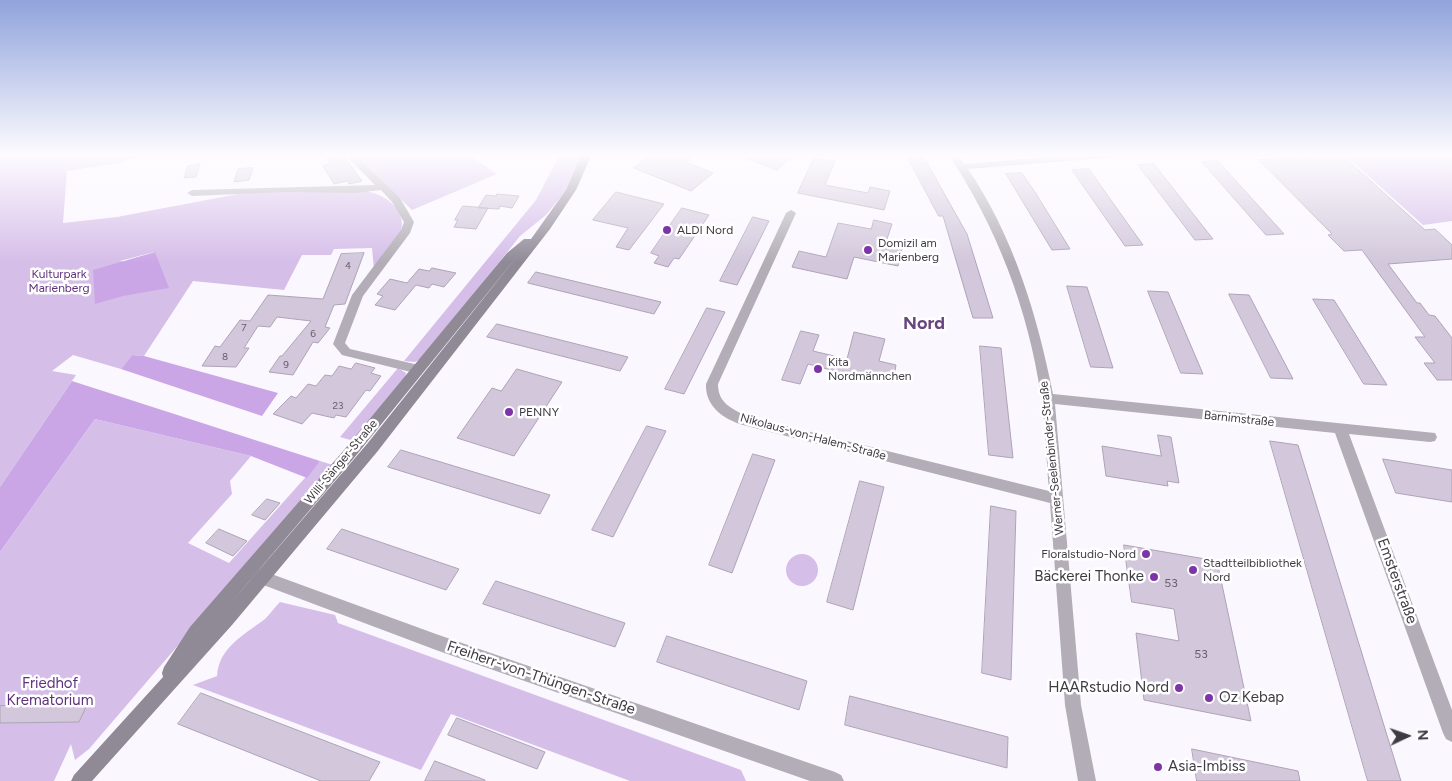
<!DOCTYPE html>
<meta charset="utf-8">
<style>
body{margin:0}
#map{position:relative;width:1452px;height:781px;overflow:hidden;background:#fbf7ff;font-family:Figtree,sans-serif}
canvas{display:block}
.north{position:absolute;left:1382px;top:711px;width:50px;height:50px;-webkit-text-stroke:4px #fff;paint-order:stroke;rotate:87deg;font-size:14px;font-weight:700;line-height:20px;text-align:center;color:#3f3b43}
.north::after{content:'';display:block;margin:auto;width:18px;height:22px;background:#3f3b43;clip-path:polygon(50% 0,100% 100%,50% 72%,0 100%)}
</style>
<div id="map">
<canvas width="1452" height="781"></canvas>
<div class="north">N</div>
</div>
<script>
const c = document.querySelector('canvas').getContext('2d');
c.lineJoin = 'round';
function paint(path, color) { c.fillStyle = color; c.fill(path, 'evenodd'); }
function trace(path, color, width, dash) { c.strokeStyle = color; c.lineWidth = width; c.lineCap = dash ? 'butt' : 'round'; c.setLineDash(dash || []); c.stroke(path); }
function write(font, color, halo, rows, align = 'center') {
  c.font = font + ' Figtree,sans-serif'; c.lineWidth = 5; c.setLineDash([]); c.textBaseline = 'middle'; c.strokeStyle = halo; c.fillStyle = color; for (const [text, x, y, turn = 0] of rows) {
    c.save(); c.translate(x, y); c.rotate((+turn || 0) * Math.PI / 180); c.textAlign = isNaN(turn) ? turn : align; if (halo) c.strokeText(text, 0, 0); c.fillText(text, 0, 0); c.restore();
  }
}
paint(new Path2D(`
 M0,154H146L119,163L67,171L63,223L117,217L238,194L282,191H365C383,193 407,209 401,231L374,269L372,248L334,249L331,255H302L284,290L193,281L144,356L132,355L121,369L73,355L52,371L76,375L0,487ZM154,252L160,269L120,261Z
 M354,154H474L470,156L497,174L412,210Z
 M560,154H582L573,178L565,192L546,215L520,236L424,357L415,362L404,361L536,200Z
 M1344,154H1452V221L1423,225Z
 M398,368L406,373L405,379L354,441L340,437Z
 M95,419L251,456L230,481L232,494L188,543L229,563L320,461L333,465L89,749L75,760L71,744L54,781H0V552Z
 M786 570a16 16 0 1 1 32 0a16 16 0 1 1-32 0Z
 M280,602L335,615L338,623L741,770L746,781H630L451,714L421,770L193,685L217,676C219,647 244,635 265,619C270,614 275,607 280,602Z`), '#d5bee8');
paint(new Path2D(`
 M155,252L169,288L123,296L95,304L93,270Z
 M132,355L144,356L278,393L262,416L121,369Z
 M72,381L320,461L307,478L251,456L95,419L0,552V487Z`), '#cba6e6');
const building = new Path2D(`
 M342,154L343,155L362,181L349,184L348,181L342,182L334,184L323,166L330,163L327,158Z
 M652,154H695L686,162L713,173L691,191L634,168Z
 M737,154H795L777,170Z
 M906,154H922L967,234L993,318H973L943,216H939Z
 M1341,154L1425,230L1435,229L1452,245V259L1388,264L1417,303H1420L1429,315L1435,316L1452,338V380H1437L1424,363H1435L1415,337H1425L1362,250L1344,251L1328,235L1332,234L1259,160Z
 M814,158L835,161L825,185L868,193L870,187L890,191L884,210L798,193Z
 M1218,161L1236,181L1284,234L1266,235L1202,162Z
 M200,164L196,177L184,178L188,166Z
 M1154,164L1205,229L1213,239L1195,240L1138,165Z
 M253,168L249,180L234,182L238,169Z
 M1089,169L1113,203L1143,245L1125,246L1072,170Z
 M1022,173L1035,192L1070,249L1052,250L1006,174Z
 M616,192L664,204L629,250L616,247L628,228L593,220Z
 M497,194L519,196L512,208L500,206L499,209L478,208L486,195L496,196Z
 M463,206L488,208L476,229L454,227L458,220H455Z
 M682,208L709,215L679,259L674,258L668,267L654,263L659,256L651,253Z
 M753,217L769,221L737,285L720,281Z
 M874,220L892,224L885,245L902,249L898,266L854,257L847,279L792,267L799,251L826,257L838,223L871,229Z
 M364,253L345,304L334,305L325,327L330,328L318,343L313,342L293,375L269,372L280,356H282L311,321L277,317L270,327L258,326L244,348H249L236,367L202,366L215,346L220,347L240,320L250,321L268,295L323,299L341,254Z
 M432,268L456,273L444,287L432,284L429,288L416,285L395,310L375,305L383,296L377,294L390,279L407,283L419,269L429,271Z
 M536,272L661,302L654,314L528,283Z
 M1067,286L1087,287L1113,368L1091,367Z
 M1148,291L1168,292L1203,374L1181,373Z
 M1229,294L1249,295L1293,379L1271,378Z
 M1313,299L1334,300L1387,385L1364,384Z
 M707,308L725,312L684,394L665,389Z
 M497,324L628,357L620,371L487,337Z
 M801,331L819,335L813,351L847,359L854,332L885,339L879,361L896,365L893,382L867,375L866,379L808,364L800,384L782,380Z
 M980,346L1001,348L1013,458L989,455Z
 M356,363L375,368L371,373L381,376L370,391L366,390L346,417L336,415L334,418L312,413L302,424L273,414L291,396L296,398L308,384L316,386L325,375L332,376L339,366L351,369Z
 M517,369L562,382L514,456L457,438L492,388L501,391Z
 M647,426L666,431L613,537L592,530Z
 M1158,435L1171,437L1179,483L1167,481L1168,486L1106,476L1102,446L1161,456Z
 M1270,441L1298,445L1401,781H1368Z
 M401,450L550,495L540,514L388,467Z
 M753,454L775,460L732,573L709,565Z
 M1383,459L1452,470V502L1396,493Z
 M860,481L884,487L853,610L827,602Z
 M267,499L280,503L265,520L252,515Z
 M991,506L1016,511L1011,680L982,673Z
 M219,529L247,541L233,556L206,543Z
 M342,529L459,569L446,590L327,549Z
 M1124,545L1217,561L1251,721L1144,700L1136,633L1179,641L1174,609L1132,602Z
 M496,581L625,623L615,647L483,604Z
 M667,636L807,681L799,710L657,662Z
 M201,693L380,762L369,781H321L178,724Z
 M850,696L1008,737L1007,768L845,725Z
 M87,705L79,722L0,723V706Z
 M457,718L545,752L537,769L448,735Z
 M1192,749L1298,771L1300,781H1197Z
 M435,761L485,780V781H425Z`);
paint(building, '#d2c7db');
trace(building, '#aea3b7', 1);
paint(new Path2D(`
 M344,154H354L400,198L414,222L410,233L363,296L345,343L350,349L423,366L425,369L423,372L419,374L342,355L333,344L352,295L401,230L404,222L392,202L381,190L355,193L285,192L192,196L187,193L192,190L375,185Z
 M948,154H958L964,164L1084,154H1121L1116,157L968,169C1014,237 1037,315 1053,394L1435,433L1437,437L1435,441L1430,442L1349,434L1452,710V742L1446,739L1443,733L1335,433L1055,404L1081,705L1096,781H1078L1065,705L1050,503L743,425C723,419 705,406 706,384L786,213L791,210L796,213L718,384C718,403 731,408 746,416L1049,491C1046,460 1046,427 1041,396C1028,309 997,227 948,154Z
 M255,568L436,634L835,772L841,775L844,781H810L436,650L250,580L248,575L250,570Z`), '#b2adb6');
paint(new Path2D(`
 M582,154H592L576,190L550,229L377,452L232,625L92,781H71L74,775L163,677L162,673L164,667L190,627L344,450L507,253L524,239H531L566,190ZM519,254L367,444L229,605L354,458Z`), '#908996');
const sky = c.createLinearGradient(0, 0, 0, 263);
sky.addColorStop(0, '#90a3db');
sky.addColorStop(0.59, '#fdfbff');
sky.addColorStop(1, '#fdfbff00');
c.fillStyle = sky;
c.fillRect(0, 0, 1452, 263);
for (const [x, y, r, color] of [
 [667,230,5,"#7c34a6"],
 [868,250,5,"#7c34a6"],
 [818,369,5,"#7c34a6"],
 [509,412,5,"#7c34a6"],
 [1146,554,5,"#7c34a6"],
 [1193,570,5,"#7c34a6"],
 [1154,577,5,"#7c34a6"],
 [1179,688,5,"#7c34a6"],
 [1209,698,5,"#7c34a6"],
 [1158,767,5,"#7c34a6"]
]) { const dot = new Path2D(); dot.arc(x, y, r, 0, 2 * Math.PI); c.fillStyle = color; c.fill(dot); trace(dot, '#fff', 2); }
write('10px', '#645e69', null, [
 ["4",348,266],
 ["7",244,328],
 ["6",313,334],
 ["8",225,357],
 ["9",286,365],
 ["23",338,406]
]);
write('12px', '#3f3b43', '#fff', [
 ["ALDI Nord",677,230],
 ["Domizil am",878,243],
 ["Marienberg",878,257],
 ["Kita",828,362],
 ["Nordmännchen",828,376],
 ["PENNY",519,412],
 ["Floralstudio-Nord",1136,554,"right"],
 ["Stadtteilbibliothek",1203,563],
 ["Nord",1203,577]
], 'left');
write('12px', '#5f317d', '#fff', [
 ["Kulturpark",59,274],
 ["Marienberg",59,288]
]);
write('12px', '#3f3b43', '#fff', [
 ["Barnimstraße",1239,419,6],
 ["Nikolaus-von-Halem-Straße",813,437,15],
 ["Werner-Seelenbinder-Straße",1052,458,-96],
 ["Willi-Sänger-Straße",341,462,-50]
]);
write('12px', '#645e69', null, [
 ["53",1171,583],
 ["53",1201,654]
]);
write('15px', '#3f3b43', '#fff', [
 ["Bäckerei Thonke",1144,577],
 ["HAARstudio Nord",1169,688],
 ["Oz Kebap",1219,698,"left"],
 ["Asia-Imbiss",1168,767,"left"]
], 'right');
write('15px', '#3f3b43', '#fff', [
 ["Emsterstraße",1397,581,70],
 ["Freiherr-von-Thüngen-Straße",541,678,19]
]);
write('15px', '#5f317d', '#fff', [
 ["Friedhof",50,684],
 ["Krematorium",50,701]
]);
write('bold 18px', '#67457f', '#fff', [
 ["Nord",924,324]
]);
</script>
